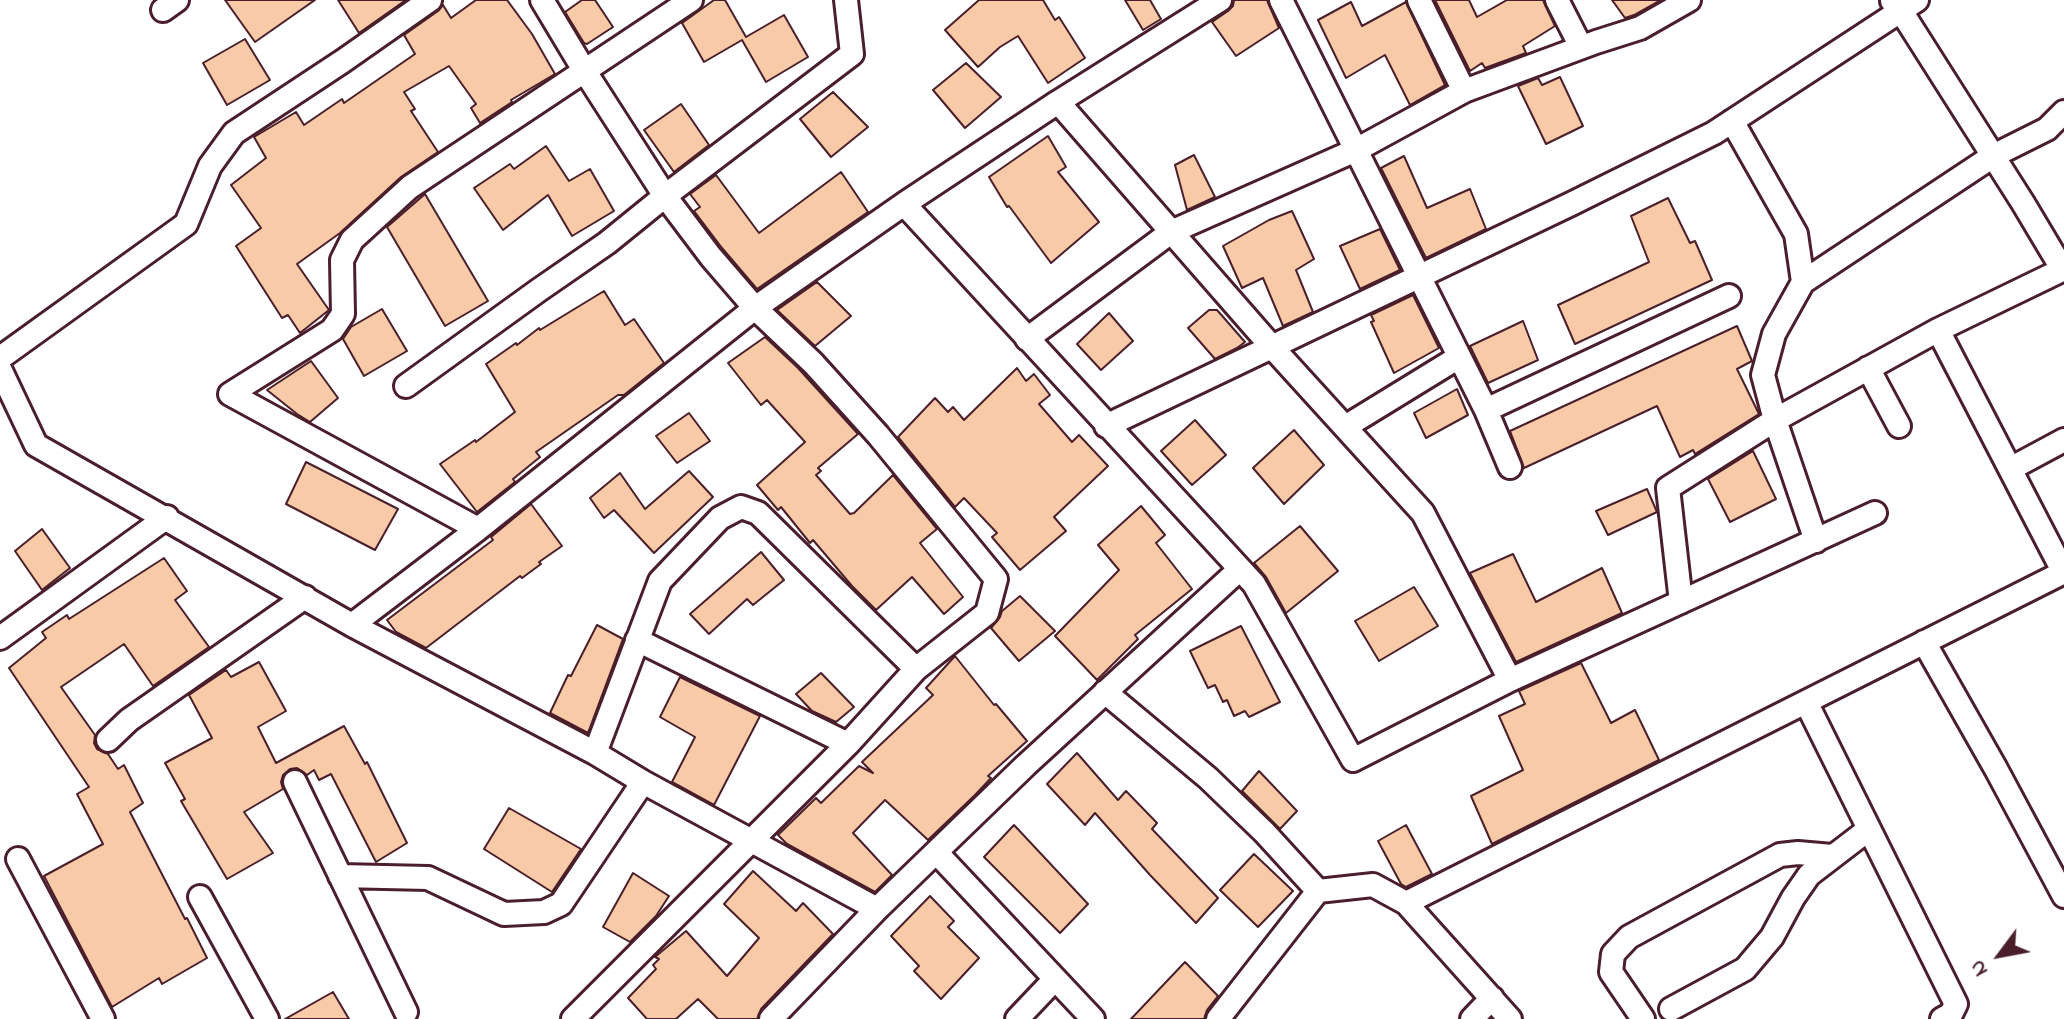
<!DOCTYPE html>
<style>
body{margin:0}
#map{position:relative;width:2064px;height:1019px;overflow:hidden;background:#fff;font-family:"Indie Flower",sans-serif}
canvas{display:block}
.north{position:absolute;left:1960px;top:915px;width:80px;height:80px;-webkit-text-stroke:6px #fff;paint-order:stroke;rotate:238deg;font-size:22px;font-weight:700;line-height:32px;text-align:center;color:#4a1f2b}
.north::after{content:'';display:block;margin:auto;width:28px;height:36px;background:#4a1f2b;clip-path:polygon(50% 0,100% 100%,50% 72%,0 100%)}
</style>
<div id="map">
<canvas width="2064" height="1019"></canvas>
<div class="north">N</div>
</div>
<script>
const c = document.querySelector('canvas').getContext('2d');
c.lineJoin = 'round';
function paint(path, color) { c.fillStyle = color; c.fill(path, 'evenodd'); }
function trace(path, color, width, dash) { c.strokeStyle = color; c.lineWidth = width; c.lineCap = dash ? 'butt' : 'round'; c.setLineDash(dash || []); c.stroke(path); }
const building = new Path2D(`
 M225,0H315L255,42Z
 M338,0H406L359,33Z
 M476,0H507L532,34L555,74L511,100L512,102L480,123L471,108L476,104L449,66L404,92L415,109L411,111L438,152L401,177L340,233L297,264L329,310L300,333L288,315L282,318L236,246L261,228L231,185L266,158L254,137L296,112L304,125L342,99L344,103L415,54L404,35L438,11L443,5L451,18Z
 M582,0H595L613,27L587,44L584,43L565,12Z
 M714,0H725L746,37L784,15L808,57L766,82L742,40L704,62L682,23Z
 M979,0H1043L1055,20L1059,17L1085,58L1048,83L1018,36L1000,47L978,67L945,30Z
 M1125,0H1150L1161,19L1143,30Z
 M1234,0H1267L1279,28L1236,56L1212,22L1228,11L1233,6Z
 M1435,0H1469L1477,17L1507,0H1543L1555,26L1523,46L1526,53L1485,68L1482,63L1470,71Z
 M1612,0H1661L1634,15L1625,18Z
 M1351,2L1362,26L1406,2L1445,85L1410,105L1385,55L1346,78L1318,20Z
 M245,39L270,80L227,105L203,63Z
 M966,63L1001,97L965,128L933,90Z
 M1560,77L1583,126L1546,144L1518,86L1538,78L1542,85Z
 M833,92L868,127L831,157L800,119Z
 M681,104L709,145L674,172L644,130Z
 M1048,136L1066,167L1058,172L1099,222L1051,263L1009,206L1007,207L989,177Z
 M546,146L569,181L590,169L614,211L572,236L548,195L503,230L474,188L510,164L514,169Z
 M1194,155L1215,197L1187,210L1175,165Z
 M1404,156L1427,208L1470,189L1486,229L1426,258L1381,168Z
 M841,172L868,212L757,289L722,248L694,211L700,207L690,194L716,175L759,233Z
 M425,194L488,301L445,326L387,227Z
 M1668,198L1690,243L1695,241L1712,280L1575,344L1558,305L1649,262L1631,216Z
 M1292,211L1314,259L1296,270L1313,312L1283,326L1263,278L1242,288L1223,246L1269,220Z
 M1380,229L1400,270L1360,289L1340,246Z
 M817,282L851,316L815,346L777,310Z
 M604,291L625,325L634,319L664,363L624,395H618L536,452L540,457L513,479L515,482L477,512L440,464L475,440L476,442L515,412L486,364L516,343L517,345L539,328L540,330Z
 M1413,295L1439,348L1394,373L1371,322L1374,321L1371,315Z
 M382,309L407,351L364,376L343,339L351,327Z
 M1209,310H1217L1245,342L1237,348L1215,359L1188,328Z
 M1109,313L1133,341L1101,370L1077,344Z
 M1523,321L1538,360L1488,383L1470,346Z
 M1737,326L1752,361L1737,369L1759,414L1695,454L1693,450L1680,457L1657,406L1524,468L1510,431Z
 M765,337L798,368L858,434L818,468L821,471L816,475L850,514L854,513L893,475L937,529L920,543L963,597L944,614L912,577L876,610L852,586L813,540L810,543L781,507L778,510L757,485L805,442L767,400L761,405L728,363Z
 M311,361L338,398L310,422L297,414L267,390Z
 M1017,368L1026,381L1034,374L1050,395L1039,404L1072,442L1079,435L1108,466L1054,517L1066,531L1020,570L992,537L997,533L964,498L955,507L898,437L935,398L948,412L953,407L964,420Z
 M1457,389L1468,415L1426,438L1414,413Z
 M689,413L710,441L677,463L656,436Z
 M1195,420L1226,455L1192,485L1161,451Z
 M1294,430L1324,465L1284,504L1253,468Z
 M1753,451L1776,499L1730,522L1708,479Z
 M306,462L398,509L375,550L286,504Z
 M689,471L713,497L654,553L614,510L604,518L590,498L620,473L645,509Z
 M1647,489L1657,512L1608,535L1596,511Z
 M531,504L562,546L539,562L541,564L522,578L520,576L426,648L396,632L387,620L493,540L491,537Z
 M1141,506L1165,535L1156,543L1192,589L1135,635L1138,639L1097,680L1055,636L1119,570L1098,545Z
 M1300,526L1338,571L1286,613L1266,577L1254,563Z
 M42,529L70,568L42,590L15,551Z
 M761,552L784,580L753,605L747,599L709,634L690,614Z
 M1513,554L1536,602L1602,568L1622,613L1516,662L1470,573Z
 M164,558L187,591L175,600L209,647L153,686L124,644L61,687L95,735L94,743L97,749L108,754L118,769L124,765L143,803L130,812L185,919L187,918L207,958L162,984L159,978L112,1007L44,876L103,844L77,794L89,787L9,668L46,638L42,632L67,615L69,619Z
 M1414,587L1438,626L1379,661L1355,621Z
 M1020,596L1055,631L1019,661L991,628L1000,617L1002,611Z
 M597,625L623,639L588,733L550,713L568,675L571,676Z
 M1241,626L1280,702L1249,717L1245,711L1234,716L1227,700L1223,702L1215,685L1208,688L1190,651Z
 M955,656L994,705L996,704L1027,741L988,776L991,778L975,795L928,840L885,800L853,833L892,875L875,892L787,844L778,835L816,798L821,803L859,766L873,773L862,762L933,695L926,688Z
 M259,662L286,711L258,727L276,763L344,726L365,764L367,762L407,843L376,862L331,774L319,780L314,770L307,775L297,768L290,769L283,775L281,782L283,789L244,812L273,853L227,879L181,801L185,799L165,763L212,738L189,695L226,670L231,677Z
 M1581,663L1611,723L1635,710L1659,760L1492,844L1471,796L1523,770L1499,716L1525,704L1519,691Z
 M821,673L854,707L836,722L812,711L796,694Z
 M680,677L760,716L714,805L672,782L695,737L660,717Z
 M1077,753L1118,800L1126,791L1157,823L1152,829L1218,898L1196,923L1150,875L1095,813L1085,825L1047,784Z
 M1259,771L1297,811L1280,829L1242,791Z
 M509,808L581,849L552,892L484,849Z
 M1014,825L1088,904L1060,933L984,857Z
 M1406,825L1432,874L1406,887L1401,884L1378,841Z
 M1254,854L1293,891L1258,927L1220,890Z
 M753,871L796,911L803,903L833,934L761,1009L757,1019H718L698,999L676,1019H647L628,998L656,969L653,965L659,959L655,957L686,931L727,976L759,938L724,904Z
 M633,873L669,896L656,916L630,942L603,927Z
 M930,896L954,921L948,927L979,958L941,999L914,971L919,966L891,936Z
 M1185,962L1218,996L1207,1010L1204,1019H1131Z
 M333,992L349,1019H285Z`);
paint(building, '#f8caa7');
trace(building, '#4a1f2b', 2);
const minor = new Path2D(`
 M542,0L584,70L665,196L711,257L755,308L813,363L878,435L996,579L987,613L916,669L848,744L573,1019
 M1281,0L1486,410L1510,467
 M1419,0L1464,91
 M1557,0L1581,47
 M1892,1L1901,11L2023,203L2063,270
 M163,10L177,0
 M1058,102L1272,347L1423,513L1510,680
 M904,204L1254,584L1353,760L1510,680L1875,513
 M1803,282L1993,156L2047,129L2064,112
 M1938,330L2064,573
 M1027,339L1171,232L1356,150L1464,91L1596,42L1640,28L1689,0
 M0,358L186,224L210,166L234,133L343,61L430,0
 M1868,368L1899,426
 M0,369L36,445L352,625L595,753L643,782L877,909
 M406,386L539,290L607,243L665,196L852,54L846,0
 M1486,410L1729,296
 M1106,426L1571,204L1714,133L1917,0
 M1345,427L1459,357
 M2010,469L2064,440
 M478,529L230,394L332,330L343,314L342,260L352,240L410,187L691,0
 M1816,541L1775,420L1938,330L2064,269
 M1681,602L1668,488L1775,420L1763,375L1774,334L1803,282L1796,234L1732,121
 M352,625L478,529L755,308L904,204L1058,102L1220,0
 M0,638L167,517
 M637,640L848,744
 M1924,642L1996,769L2064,896
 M1105,692L1208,778L1265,833L1318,891
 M1806,702L1956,1004L1951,1014L1942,1019
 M108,740L129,720L305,597
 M595,753L660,581L720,518L741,507L758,513L916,669
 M295,782L406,1012
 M936,852L1093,1019
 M18,859L103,1019
 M340,876L428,878L504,914L544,912L561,904L643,782
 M200,897L267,1019
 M1406,903L2064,572
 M1671,1009L1745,969L1772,937L1793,898L1809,875L1869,829
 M771,1019L877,909L1026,765L1240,569
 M1017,1019L1055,979
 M1218,1019L1318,891L1373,885L1406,903L1510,1019
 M1472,1019L1492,998
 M1643,1019L1611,972L1613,954L1629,937L1780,855L1798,853L1832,856`);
trace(minor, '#4a1f2b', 28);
trace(minor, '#fff', 22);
</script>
